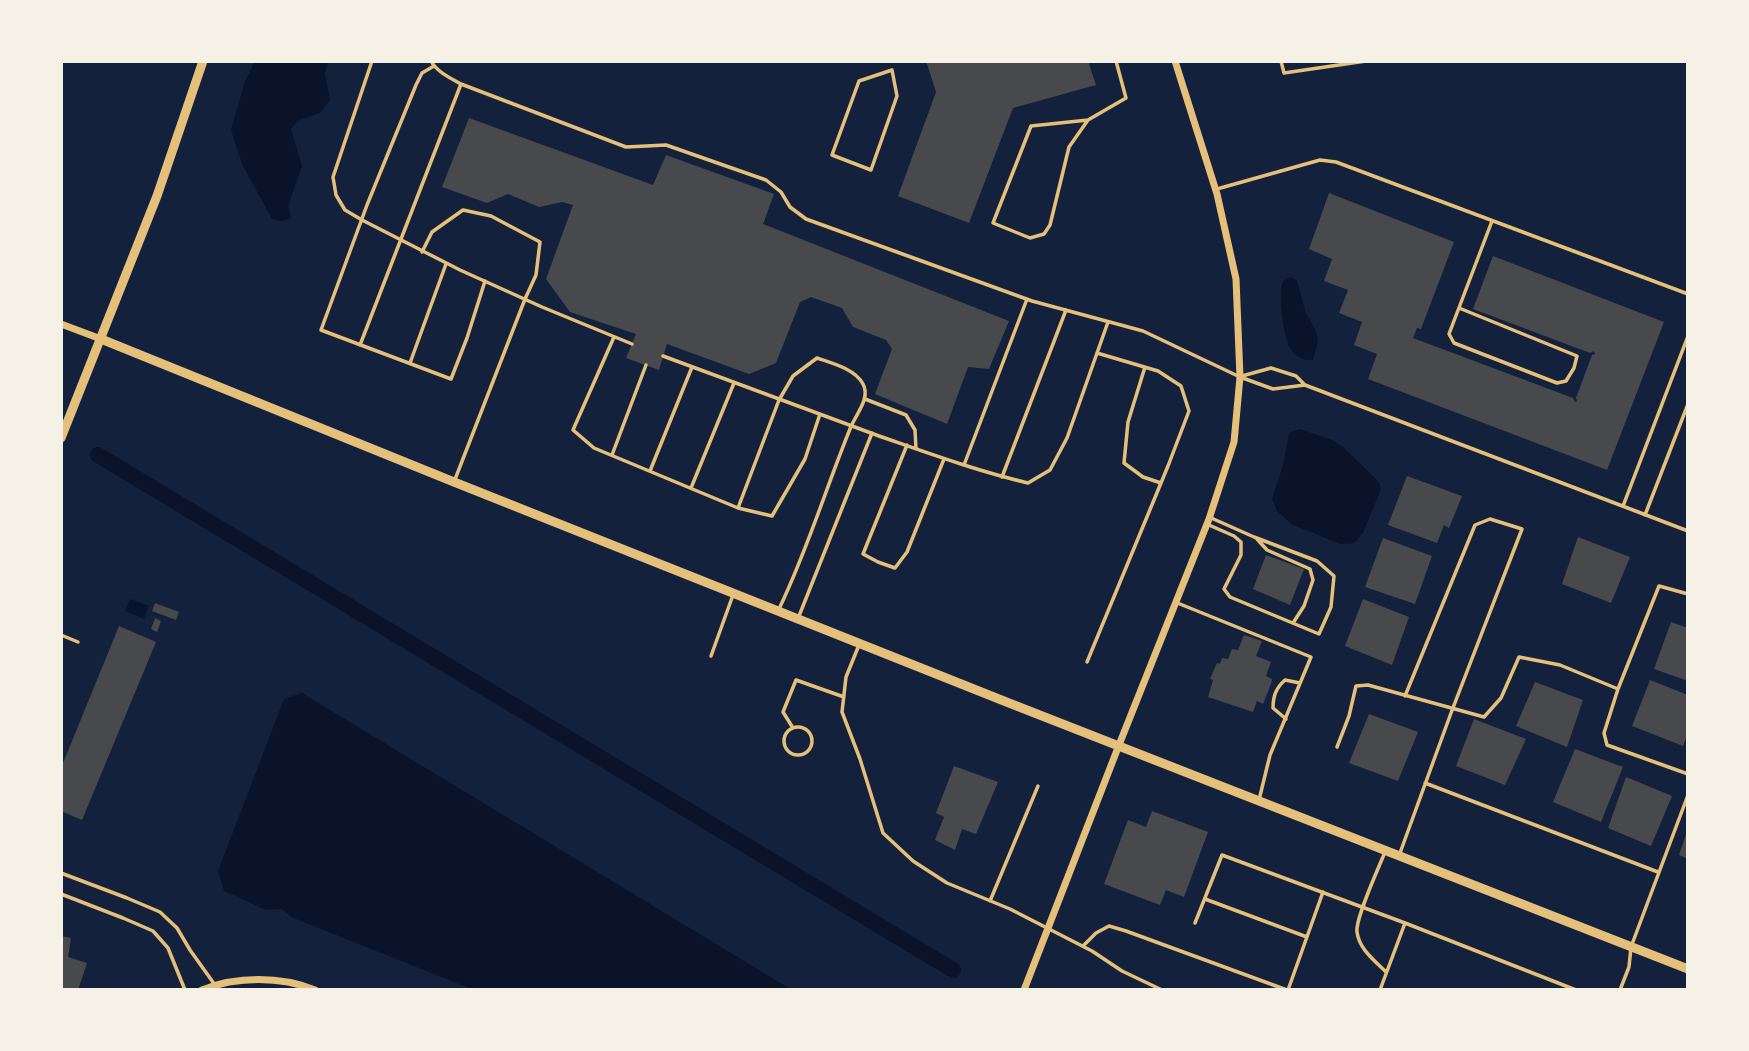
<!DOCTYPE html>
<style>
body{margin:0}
#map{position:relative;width:1749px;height:1051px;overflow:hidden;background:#14213d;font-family:"Space Grotesk",sans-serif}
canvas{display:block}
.frame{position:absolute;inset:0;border:63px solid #f6f1e7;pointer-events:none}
</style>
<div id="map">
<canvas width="1749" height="1051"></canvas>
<div class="frame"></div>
</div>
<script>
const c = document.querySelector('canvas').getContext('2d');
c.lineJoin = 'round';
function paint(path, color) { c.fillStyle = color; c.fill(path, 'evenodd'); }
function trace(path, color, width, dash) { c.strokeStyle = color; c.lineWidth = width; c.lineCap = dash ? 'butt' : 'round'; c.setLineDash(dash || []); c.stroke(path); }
paint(new Path2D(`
 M255,61H328L325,74L330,100L320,113L298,121L291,129L302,166L288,206L291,218L282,221L272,219L242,164L231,130L245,81Z
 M1292,277L1297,281L1306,313L1316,331L1318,341L1313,360C1304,361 1295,357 1290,348C1284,339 1277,291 1283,282C1285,278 1287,278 1292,277Z
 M1300,429L1332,440L1342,446L1379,482L1381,489L1363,533L1354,543L1340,544L1291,524L1277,511L1272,499L1283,465L1289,433Z
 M130,599L149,606L144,619L125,611Z
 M302,693L792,990H474L291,917L282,909L266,910L224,891L218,871L284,699Z`), '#0b132b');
trace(new Path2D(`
 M98,455L953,970`), '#0b132b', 16);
paint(new Path2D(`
 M926,61H1088L1096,85L1013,108L969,223L898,196L936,92Z
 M469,118L653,185L666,155L774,194L763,224L1009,321L989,369L968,367L947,424L875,394L892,349L886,340L853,327L842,308L811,297L800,302L776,363L749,374L667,344L659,370L626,358L636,334L570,312L546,279L573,205L562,202L539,207L508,194L487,203L442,187Z
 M1329,193L1454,242L1421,329L1417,328L1413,338L1573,398L1575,402L1577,401L1576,398L1592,355L1595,354L1594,351L1590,353L1473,309L1493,256L1664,322L1607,470L1368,379L1377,354L1354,345L1362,322L1339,313L1348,290L1324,281L1332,259L1309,249Z
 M1407,476L1462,496L1449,528L1444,525L1437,543L1388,525Z
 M1578,537L1630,557L1611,603L1562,584Z
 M1383,538L1432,556L1415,604L1365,587Z
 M1266,555L1304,569L1290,605L1253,589Z
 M1363,599L1409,617L1392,665L1345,646Z
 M155,603L179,612L176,620L152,611Z
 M155,618L161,621L157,632L151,629Z
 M1671,622L1688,628V681L1654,669Z
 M119,626L156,642L82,820L61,811V768Z
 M1244,635L1262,641L1256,656L1271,662L1266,676L1272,679L1271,684L1263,704L1257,701L1253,712L1208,697L1213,680L1210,679L1217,663L1220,664L1222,658L1228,659L1232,649L1238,650Z
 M1650,680L1688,695V733L1683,746L1632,726Z
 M1535,682L1583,700L1567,747L1516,726Z
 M1369,714L1418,732L1398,781L1349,763Z
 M1474,719L1526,739L1505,785L1456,766Z
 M1575,749L1623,767L1601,822L1553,802Z
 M954,766L998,782L976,834L962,829L955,850L935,840L944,817L936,813Z
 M1626,777L1672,796L1651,846L1608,828Z
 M1152,811L1208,832L1184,897L1166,890L1160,905L1104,884L1128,820L1146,827Z
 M1687,831H1688V859L1679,855Z
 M61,936L71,938L68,957L87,963L78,990H61Z`), '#48494c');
trace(new Path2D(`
 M372,61L333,177L336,195L345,210L362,220L460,270L542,307L632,344
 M431,61C437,72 450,78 461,84L626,147L666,145L766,180L781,192L790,207L806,219L1032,301L1143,331L1240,377L1273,389L1305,385
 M1281,61L1284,73L1366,61
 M434,66L422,73L416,85L367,205L321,330L451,379L467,338L485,281
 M892,70L897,96L871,170L832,155L859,81Z
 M1088,120L1069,147L1050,225L1044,234L1030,238L993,223L1031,126L1088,120L1126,98L1116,61
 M1217,189L1320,160L1336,162L1688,294
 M422,252L432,232L463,210L491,216L540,242L536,275L525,299L454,482
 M1459,308L1577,356L1574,368L1566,381L1557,383L1454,343L1449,334L1492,221
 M614,337L573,430L594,448L738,508L772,516L805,459L820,414
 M360,345L461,84
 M663,356C735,383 807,410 879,436C928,453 977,471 1028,483L1050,470L1067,438L1108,322
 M410,363L446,264
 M1145,367L1128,422L1124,463L1143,477L1161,483
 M1242,376L1271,368L1296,376L1305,385L1688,531
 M865,399L906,415L915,430L916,449
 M907,445L863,554L878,562L895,568L907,552L944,459
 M612,455L646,365
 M964,465L1027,299
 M650,471L692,367
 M1002,477L1066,310
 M691,488L734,383
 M1623,506L1688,336
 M738,508L779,400L793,376L817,358C832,363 855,369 863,384C871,399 855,415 850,429C826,488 807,551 779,609
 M1645,515L1688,404
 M1209,525L1234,536L1241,542V555L1224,589L1230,597L1319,634L1331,607L1334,576L1317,561L1254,537L1209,517
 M1257,539L1267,550L1310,569L1313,580L1304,606L1293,623
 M1688,594L1659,586L1618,689L1604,733L1607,745L1688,774
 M1175,602L1311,657L1270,755L1259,800
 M799,616L872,433
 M61,635L78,642
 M859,645L846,677L842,712L860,759L883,833L913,861L947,883L1010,909L1092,951L1122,971L1162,990
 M711,656L733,595
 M1087,662L1168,466L1189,411L1181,386L1158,371L1097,353
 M1286,719L1273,708C1273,696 1276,688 1285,680L1300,683
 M784 741a14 14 0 1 1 28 0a14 14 0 1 1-28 0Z
 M793,728L783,712L796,680L844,697
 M1337,747L1349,716L1356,686L1368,685L1484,717L1501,698L1519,657L1560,665L1618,689
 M1425,783L1658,872
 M1385,852C1379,867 1355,919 1357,932C1359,949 1375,961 1386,972
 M1400,853L1451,713L1522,529L1490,519L1475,525L1405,696
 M61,873L127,898L160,912L177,928L190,950L215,985
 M61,894L123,918L153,931L168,948L185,990
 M1205,899L1307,937
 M990,901L1038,786
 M1195,923L1222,855L1405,923L1576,990
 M1083,946L1096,933L1109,926L1126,931L1287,990
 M1288,990L1323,892
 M1380,990L1405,923
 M1620,990L1629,967L1631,947L1688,795`), '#e5c07b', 3.5);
trace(new Path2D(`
 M61,324L101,339
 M202,990C236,976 281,976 315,990
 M1024,990L1119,745L1209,519L1234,442L1240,377L1236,279L1217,194L1175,61`), '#e5c07b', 7);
trace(new Path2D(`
 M101,339L454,482L1009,703L1688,969
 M61,438L157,196L203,61`), '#e5c07b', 9);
</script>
